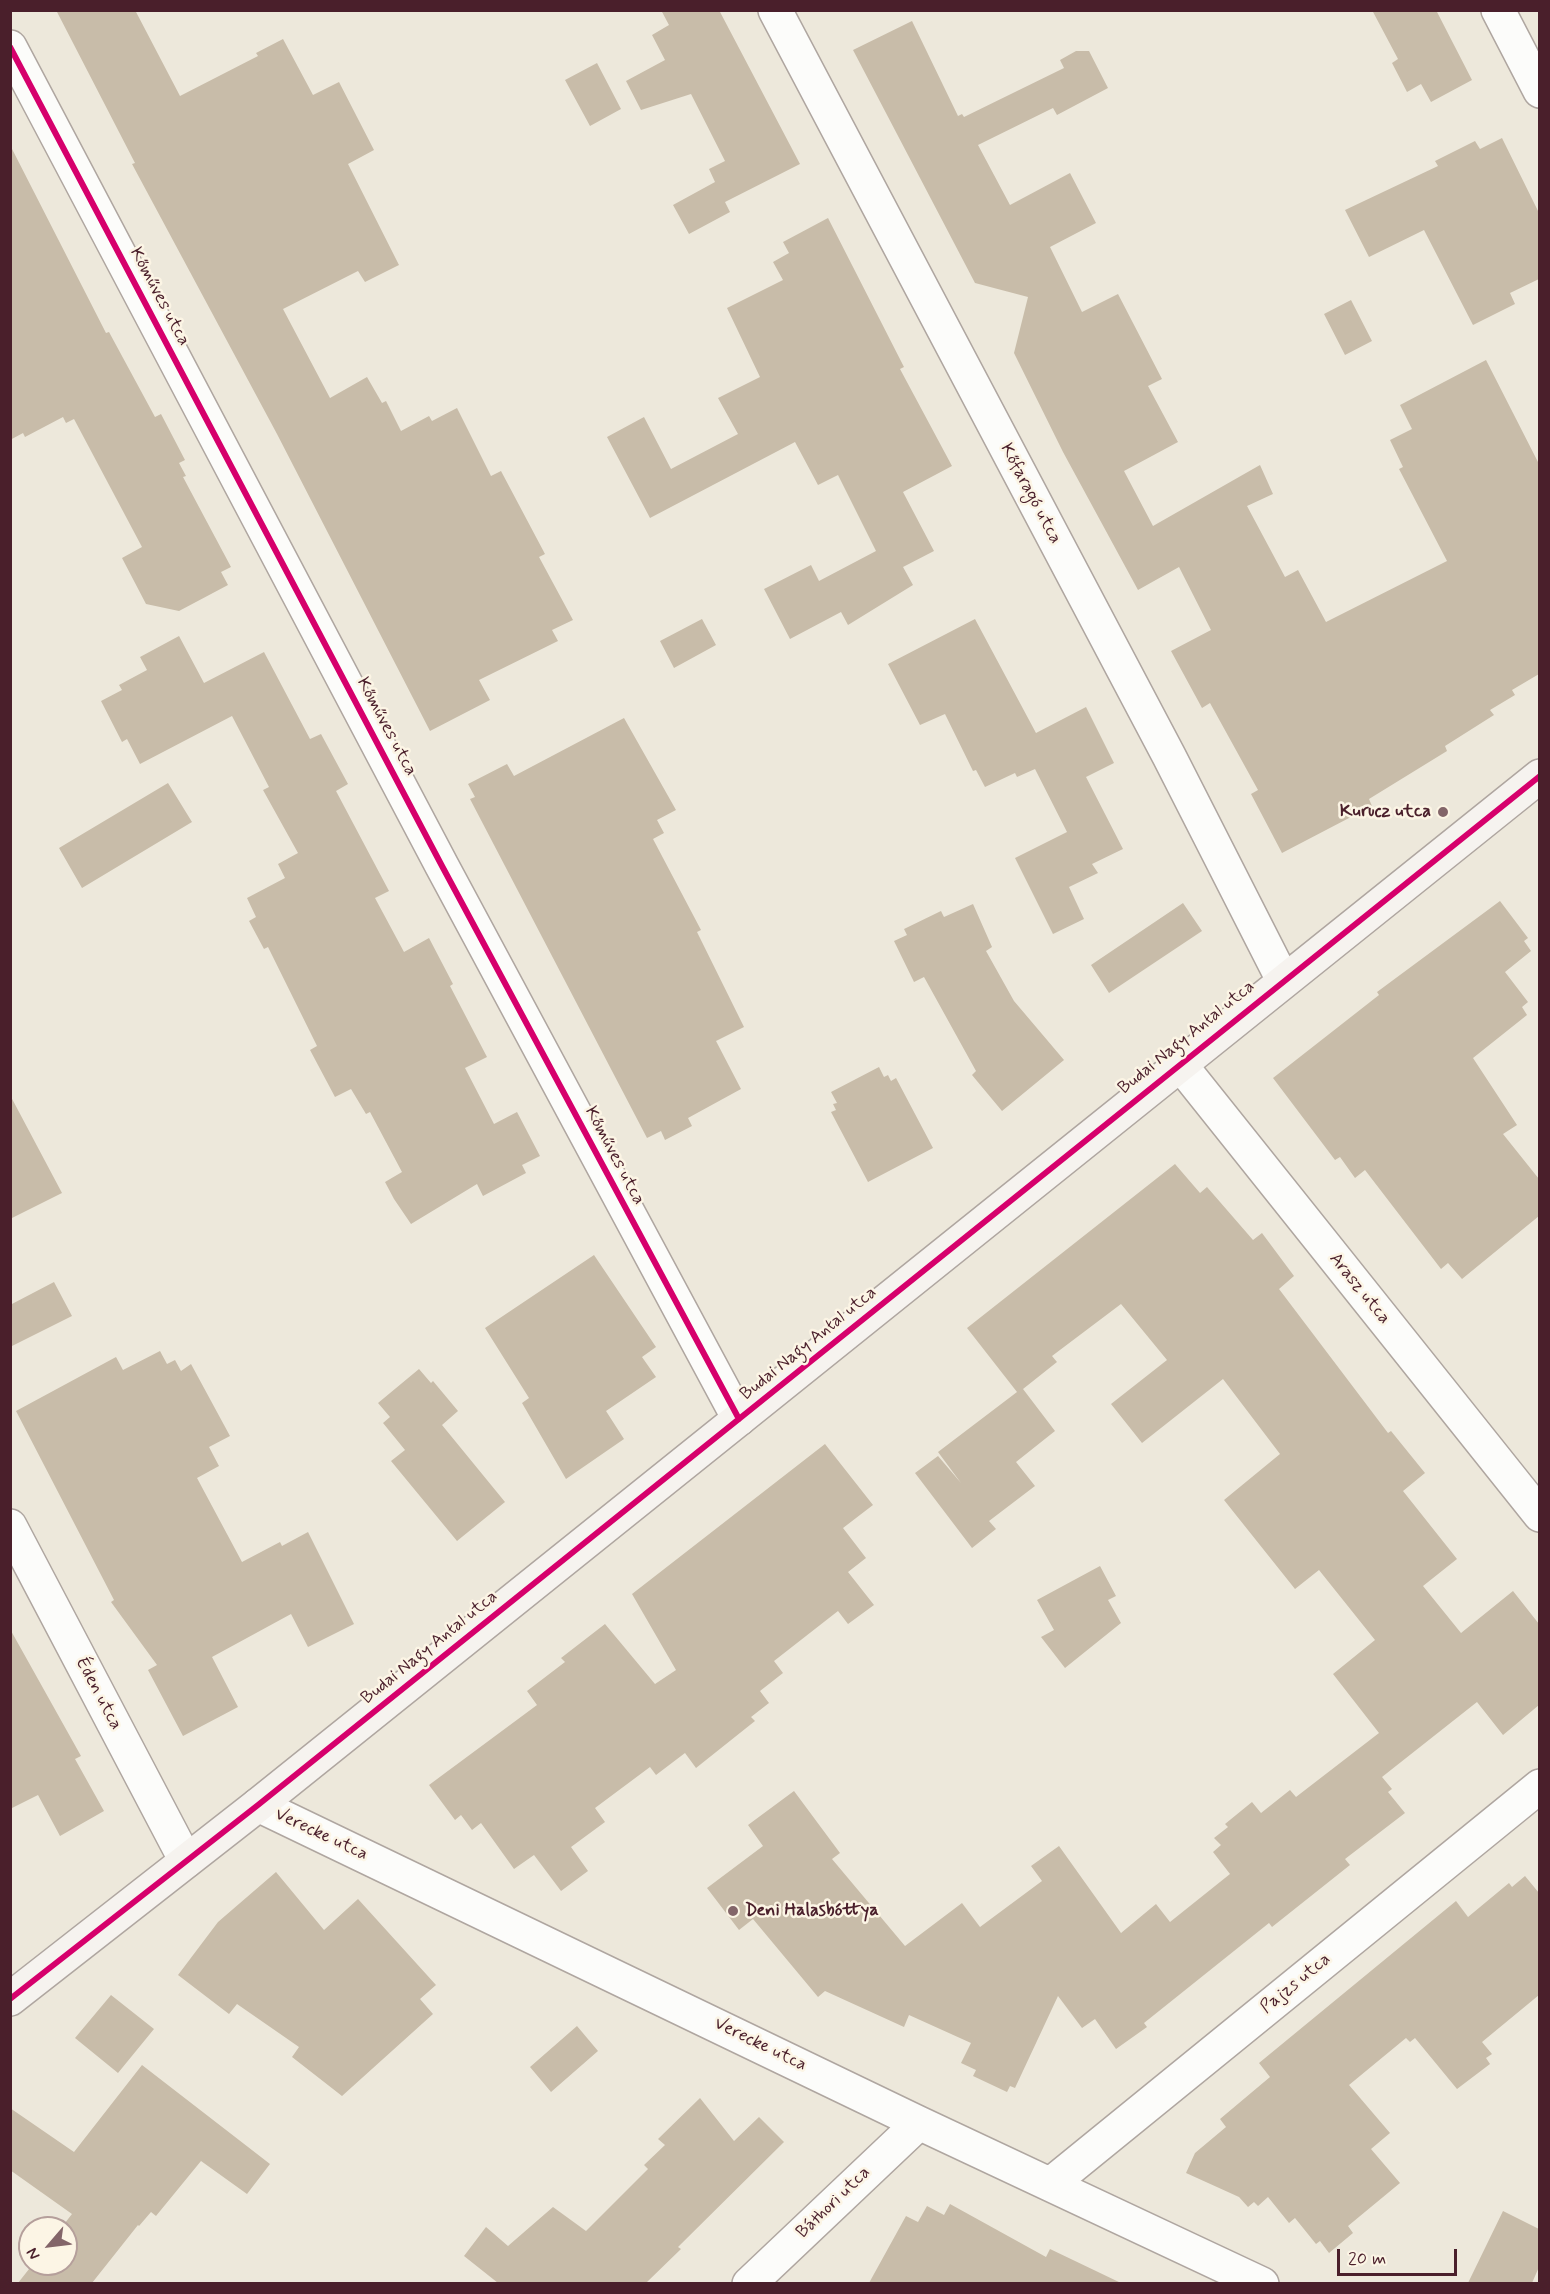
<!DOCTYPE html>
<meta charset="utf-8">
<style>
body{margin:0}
#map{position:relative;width:1550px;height:2294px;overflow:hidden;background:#ede8db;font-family:Mynerve,sans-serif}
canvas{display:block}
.frame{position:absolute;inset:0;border:12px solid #4a1f2b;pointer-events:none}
.north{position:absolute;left:18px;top:2216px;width:60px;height:60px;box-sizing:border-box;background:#fcf5e5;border:2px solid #b59f9b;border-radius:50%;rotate:242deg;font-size:16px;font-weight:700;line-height:24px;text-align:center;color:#4a1f2b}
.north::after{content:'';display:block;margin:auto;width:21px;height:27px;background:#836569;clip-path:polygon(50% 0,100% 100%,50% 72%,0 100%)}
.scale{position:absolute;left:1337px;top:2249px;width:120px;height:27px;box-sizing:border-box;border:3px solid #4a1f2b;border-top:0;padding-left:8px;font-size:18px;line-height:21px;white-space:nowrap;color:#4a1f2b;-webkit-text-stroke:4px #fcf5e5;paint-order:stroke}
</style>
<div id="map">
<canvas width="1550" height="2294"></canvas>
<div class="frame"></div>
<div class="north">N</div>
<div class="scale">20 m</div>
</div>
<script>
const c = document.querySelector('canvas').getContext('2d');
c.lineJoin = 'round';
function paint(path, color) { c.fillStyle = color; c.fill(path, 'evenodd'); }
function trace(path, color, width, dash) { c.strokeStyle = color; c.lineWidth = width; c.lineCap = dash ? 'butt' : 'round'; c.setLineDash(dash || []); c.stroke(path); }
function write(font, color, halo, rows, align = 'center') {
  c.font = font + ' Mynerve,sans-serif'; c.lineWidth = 5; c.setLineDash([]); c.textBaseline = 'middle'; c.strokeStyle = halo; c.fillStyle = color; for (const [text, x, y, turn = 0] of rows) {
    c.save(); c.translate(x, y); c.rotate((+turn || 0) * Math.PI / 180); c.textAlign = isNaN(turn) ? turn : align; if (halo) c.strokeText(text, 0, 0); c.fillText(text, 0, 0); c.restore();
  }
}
paint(new Path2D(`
 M56,10H135L180,96L258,56L256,53L283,39L313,95L339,82L374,150L348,164L399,265L365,282L358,271L283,309L330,398L367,377L382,403L386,401L401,431L429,416L432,421L457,408L491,476L501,471L545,554L539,557L573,620L552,630L558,641L479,680L490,700L430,731L277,434L132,164L135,163Z
 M661,10H719L800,164L725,202L730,212L689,234L673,205L715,182L709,169L725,161L691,94L641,110L626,81L665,60L652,35L669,25Z
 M1372,10H1436L1472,80L1431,102L1421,84L1407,92L1392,63L1398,59Z
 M912,21L958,116L962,114L964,117L1064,68L1060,60L1076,51H1089L1108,88L1057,115L1053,108L978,145L1010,205L1070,173L1096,223L1050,247L1082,312L1118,294L1162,379L1148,386L1178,442L1124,471L1153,526L1260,465L1273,494L1247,506L1285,577L1298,570L1326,622L1447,561L1399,469L1403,467L1390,440L1412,429L1400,405L1486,360L1539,464V674L1512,690L1515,695L1490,710L1494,715L1445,746L1447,751L1369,799L1372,806L1282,853L1251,794L1258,790L1210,703L1202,708L1171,651L1211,630L1179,567L1138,590L1063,452L1014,353L1028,297L975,283L853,50Z
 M597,63L621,109L590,126L565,80Z
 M1502,138L1539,213V279L1510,293L1515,304L1473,325L1424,230L1369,257L1345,210L1438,166L1435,161L1475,141L1480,149Z
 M10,145L106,333L109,332L155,417L161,414L185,460L179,463L186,476L183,477L231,567L221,572L228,585L179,611L146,604L122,558L142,547L74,419L66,423L63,417L25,437L23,433L10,440Z
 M828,218L904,367L900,369L952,466L903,492L934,551L903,567L913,585L848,625L841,612L790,639L764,589L811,565L819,581L876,551L838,475L818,485L795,442L650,518L607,437L644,417L671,469L738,434L718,398L760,377L727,308L783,280L773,262L789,253L783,242Z
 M1351,300L1372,341L1345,355L1324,314Z
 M702,619L716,645L674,668L660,641Z
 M975,619L1036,733L1086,707L1114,763L1086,777L1123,849L1092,864L1098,873L1069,887L1084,919L1053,934L1015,858L1067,832L1035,769L1017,777L1015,773L985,787L976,770L973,771L945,714L920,725L888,664Z
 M179,636L204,683L264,652L310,739L321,734L348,784L336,791L389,891L375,898L404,952L429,938L453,984L450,986L487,1057L465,1068L494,1124L517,1112L540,1156L522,1165L526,1173L483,1196L477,1184L411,1224L394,1199L385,1182L402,1172L370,1112L366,1114L351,1089L335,1097L310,1050L317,1046L268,947L264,949L249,921L256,917L247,898L285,878L278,864L298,853L263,790L269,787L232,716L140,764L127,739L122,742L101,701L122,690L119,685L147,670L140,657Z
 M624,718L676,810L657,820L664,833L653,839L701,930L697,932L744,1027L716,1041L741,1089L688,1118L692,1126L665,1140L661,1131L647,1138L470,799L475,797L468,784L507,764L514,776Z
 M168,783L192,822L82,888L59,848Z
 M1500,901L1528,938L1524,941L1531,951L1505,972L1528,1002L1522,1007L1527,1015L1473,1058L1517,1125L1503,1134L1539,1179V1216L1462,1279L1448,1263L1441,1269L1365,1170L1355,1178L1340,1157L1335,1160L1273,1078L1379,995L1377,992Z
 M1183,903L1202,931L1109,993L1091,965Z
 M973,904L992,947L986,951L1014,1001L1064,1060L1002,1111L972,1075L976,1071L924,977L914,982L894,941L907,935L904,929L941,911L944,917Z
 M879,1067L884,1077L888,1075L891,1081L896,1078L933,1148L868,1182L831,1112L836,1110L833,1104L837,1103L831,1092Z
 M10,1095L62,1193L10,1219Z
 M1175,1164L1200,1193L1207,1187L1253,1240L1262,1233L1294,1276L1279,1289L1388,1433L1391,1431L1425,1473L1403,1491L1457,1559L1423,1586L1461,1633L1513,1591L1539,1624V1705L1503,1735L1477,1702L1382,1777L1392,1789L1388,1792L1405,1813L1345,1859L1350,1865L1272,1927L1269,1923L1144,2023L1147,2027L1116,2049L1095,2019L1082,2028L1058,1996L1015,2088L1010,2086L1007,2092L973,2076L976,2070L961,2063L971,2043L909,2015L904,2027L825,1991L818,1997L753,1919L739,1930L707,1888L763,1846L748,1825L794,1791L840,1853L832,1859L905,1946L962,1903L980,1927L1042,1881L1031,1866L1059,1846L1121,1933L1156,1904L1170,1922L1230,1874L1213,1852L1221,1845L1214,1838L1228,1827L1225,1824L1252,1802L1261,1813L1290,1790L1296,1797L1379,1733L1333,1674L1375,1640L1319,1570L1295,1589L1224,1500L1280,1454L1223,1379L1142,1443L1111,1404L1167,1360L1121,1304L1052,1356L1057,1362L1023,1389L1055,1431L1016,1462L1035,1486L989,1521L996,1529L972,1548L915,1473L938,1456L961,1483L938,1452L1017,1392L967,1328Z
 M594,1255L656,1347L642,1357L656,1377L606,1411L624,1439L566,1479L522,1403L529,1398L485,1328Z
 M54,1282L72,1316L10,1347V1305Z
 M160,1351L167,1364L175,1360L181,1371L191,1364L230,1436L209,1447L219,1466L197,1478L242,1562L280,1542L282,1546L308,1532L354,1624L308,1647L291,1614L212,1657L238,1707L183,1736L148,1670L157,1665L111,1602L114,1600L16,1411L116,1357L123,1370Z
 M419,1369L431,1383L433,1381L458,1411L442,1425L505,1502L457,1541L391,1461L405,1450L383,1423L390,1417L378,1403Z
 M825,1444L873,1505L843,1528L866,1558L848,1572L874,1605L848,1624L838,1611L774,1661L783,1673L760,1691L769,1703L751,1717L755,1721L696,1768L685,1753L656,1775L650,1767L595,1808L605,1822L571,1847L588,1871L561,1891L534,1855L514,1869L481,1823L472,1830L461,1815L455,1820L429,1785L537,1705L527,1691L565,1662L561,1658L605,1624L655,1684L676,1670L632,1594Z
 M1100,1566L1116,1596L1108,1600L1121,1623L1065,1668L1041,1637L1054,1630L1037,1600Z
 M10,1629L81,1756L75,1759L104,1811L60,1836L38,1795L10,1809Z
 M276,1872L324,1930L358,1899L436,1985L420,1999L433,2014L342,2096L292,2057L299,2047L237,2004L229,2014L178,1975L218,1922Z
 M1525,1876L1539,1893V1995L1482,2042L1492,2054L1486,2058L1490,2064L1457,2089L1415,2038L1410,2042L1406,2038L1349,2085L1390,2133L1371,2149L1400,2183L1348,2226L1353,2233L1329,2253L1320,2241L1316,2244L1295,2218L1289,2223L1268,2197L1258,2206L1254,2202L1248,2207L1239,2197L1186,2173L1195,2153L1226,2127L1220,2119L1270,2077L1259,2063L1456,1901L1468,1917L1509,1883L1512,1887Z
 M111,1995L154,2029L118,2073L75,2038Z
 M577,2026L598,2051L551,2092L530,2067Z
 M142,2065L270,2164L247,2194L201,2161L156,2216L151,2212L139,2226L138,2225L92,2283H18L33,2264H66V2228H61L72,2214L10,2170V2108L74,2152Z
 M700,2098L734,2141L759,2117L784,2142L678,2247L681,2249L646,2283H498L464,2256L486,2227L508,2246L553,2207L586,2231L648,2169L644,2165L665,2145L658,2139Z
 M950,2204L1046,2257L1050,2249L1121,2283H869L906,2216L918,2222L927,2206L944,2215Z
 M1503,2211L1539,2229V2267L1532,2283H1468Z`), '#c8bca9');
const street = new Path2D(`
 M775,10L1169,756L1283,980
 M1498,10L1540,91
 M10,47L442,866L739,1419
 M1179,1063L1540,1515
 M10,1526L186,1861
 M258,1805L919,2123L1262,2284
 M1052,2183L1540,1786
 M749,2284L919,2123`);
const secondary = new Path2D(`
 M10,1999L258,1805L1540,776`);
trace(street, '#afa6a0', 36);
trace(secondary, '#afa6a0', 36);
trace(street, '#fcfcfa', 33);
trace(secondary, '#f6f3ef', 33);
trace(new Path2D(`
 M10,47L442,866L739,1419
 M10,1999L258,1805L1540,776`), '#d6006c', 6);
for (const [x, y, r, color] of [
 [1443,812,6,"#836569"],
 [733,1911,6,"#836569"]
]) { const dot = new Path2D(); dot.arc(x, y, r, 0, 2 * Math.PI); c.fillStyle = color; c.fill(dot); trace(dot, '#fcf5e5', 2); }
write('18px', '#4a1f2b', '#fcf5e5', [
 ["Kőműves utca",159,297,62],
 ["Kőfaragó utca",1030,494,62],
 ["Kőműves utca",386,727,62],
 ["Budai Nagy Antal utca",1187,1038,-39],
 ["Kőműves utca",614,1156,62],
 ["Arasz utca",1359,1289,51],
 ["Budai Nagy Antal utca",809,1344,-39],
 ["Budai Nagy Antal utca",430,1648,-39],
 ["Éden utca",98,1694,62],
 ["Verecke utca",321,1835,25],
 ["Pajzs utca",1296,1984,-39],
 ["Verecke utca",760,2045,26],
 ["Báthori utca",834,2203,-44]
]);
write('bold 18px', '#4a1f2b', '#fcf5e5', [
 ["Kurucz utca",1431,812],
 ["Deni Halasbóttya",745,1911,"left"]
], 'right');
</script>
